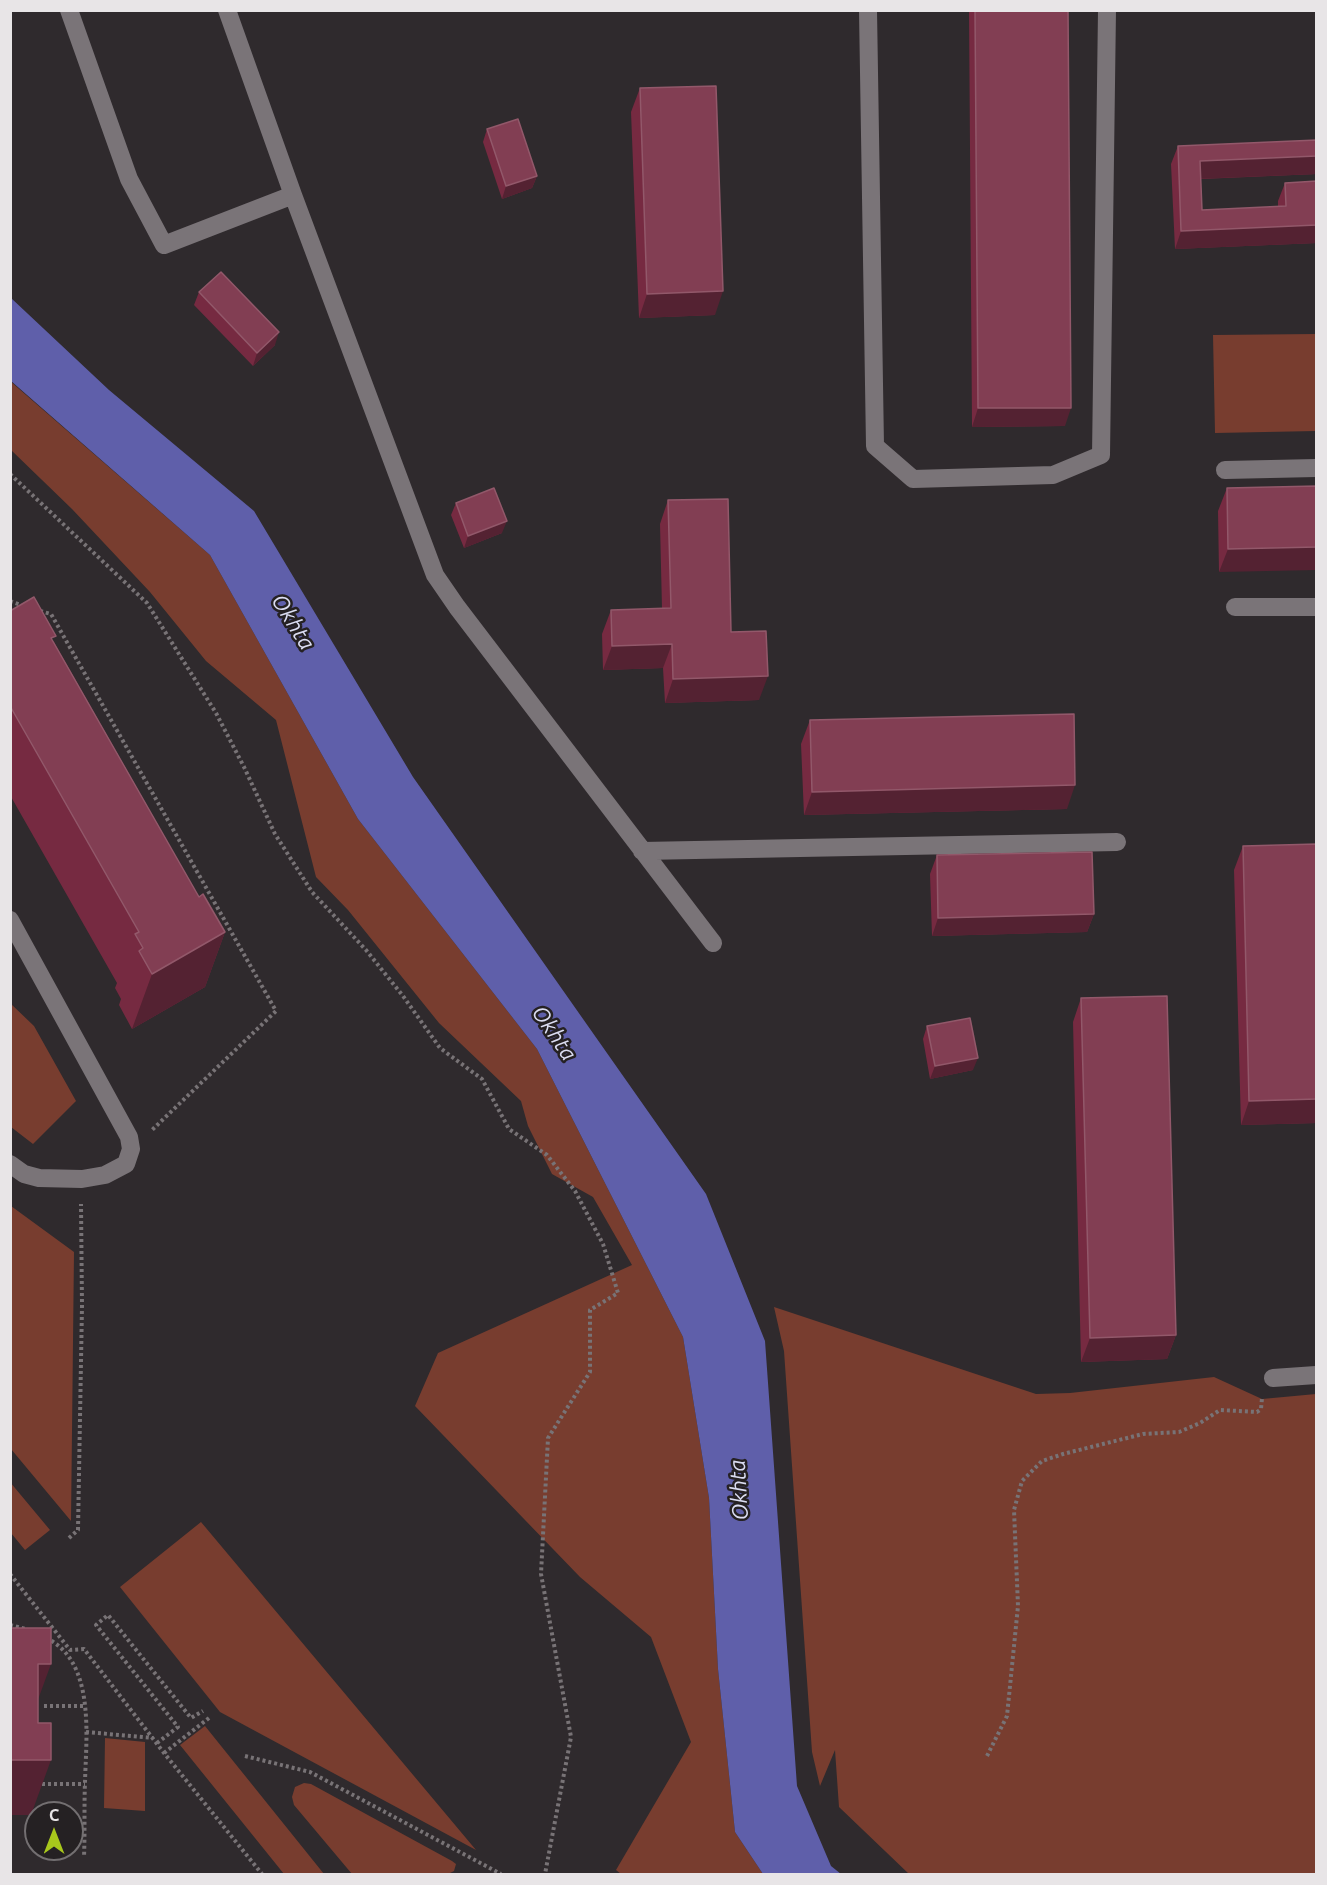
<!DOCTYPE html>
<meta charset="utf-8">
<style>
body{margin:0}
#map{position:relative;width:1327px;height:1885px;overflow:hidden;background:#2f2a2d;font-family:Ubuntu,sans-serif}
canvas{display:block}
.frame{position:absolute;inset:0;border:12px solid #e8e5e7;pointer-events:none}
.north{position:absolute;left:24px;top:1801px;width:60px;height:60px;box-sizing:border-box;background:#252123;border:2px solid #736f71;border-radius:50%;rotate:0deg;font-size:16px;font-weight:700;line-height:24px;text-align:center;color:#e8e5e7}
.north::after{content:'';display:block;margin:auto;width:21px;height:27px;background:#a8c71c;clip-path:polygon(50% 0,100% 100%,50% 72%,0 100%)}
</style>
<div id="map">
<canvas width="1327" height="1885"></canvas>
<div class="frame"></div>
<div class="north">С</div>
</div>
<script>
const c = document.querySelector('canvas').getContext('2d');
c.lineJoin = 'round';
function paint(path, color) { c.fillStyle = color; c.fill(path, 'evenodd'); }
function trace(path, color, width, dash) { c.strokeStyle = color; c.lineWidth = width; c.lineCap = dash ? 'butt' : 'round'; c.setLineDash(dash || []); c.stroke(path); }
function write(font, color, halo, rows, align = 'center') {
  c.font = font + ' Ubuntu,sans-serif'; c.lineWidth = 5; c.setLineDash([]); c.textBaseline = 'middle'; c.strokeStyle = halo; c.fillStyle = color; for (const [text, x, y, turn = 0] of rows) {
    c.save(); c.translate(x, y); c.rotate((+turn || 0) * Math.PI / 180); c.textAlign = isNaN(turn) ? turn : align; if (halo) c.strokeText(text, 0, 0); c.fillText(text, 0, 0); c.restore();
  }
}
paint(new Path2D(`
 M1316,334V431L1215,433L1213,335Z
 M10,381L210,555L358,819L537,1049L683,1337L709,1498L718,1669L735,1832L763,1874H621L616,1870L691,1742L651,1637L580,1577L415,1406L438,1353L632,1265L593,1197L552,1174L528,1126L521,1101L439,1023L348,910L316,877L276,720L206,661L150,592L72,509L11,450Z
 M10,1003L34,1026L76,1101L33,1144L11,1127Z
 M11,1206L74,1252L71,1521L11,1449Z
 M774,1307L1036,1394L1070,1393L1214,1377L1262,1399L1316,1394V1874H909L839,1807L835,1750L820,1786L812,1752L784,1351Z
 M10,1482L50,1530L25,1550L11,1533Z
 M201,1522L476,1850L220,1712L120,1587Z
 M205,1726L324,1874H284L180,1745Z
 M105,1738L145,1742V1811L104,1808Z
 M304,1783L311,1784L452,1861L456,1864L454,1871L448,1874H352L294,1805L292,1797L295,1787Z`), '#783d2f');
paint(new Path2D(`
 M11,298L109,390L254,511L413,777L706,1194L765,1341L797,1786L831,1866L841,1874H763L735,1832L718,1669L709,1498L683,1337L537,1049L358,819L210,555L11,381Z`), '#5f5faa');
trace(new Path2D(`
 M10,474L147,603L216,713L244,767L275,834L312,892L366,950L403,996L440,1048L482,1079L509,1129L547,1155L575,1191L603,1244L618,1293L590,1310V1372L548,1438L541,1574L571,1737L545,1874
 M10,601L24,606
 M40,611L51,614L276,1011L152,1130
 M69,1538L78,1530L82,1306L81,1204
 M10,1574L70,1650L84,1649L164,1753L262,1874
 M10,1625L26,1629
 M46,1638C96,1661 86,1738 85,1782C84,1807 85,1832 84,1857
 M44,1706H86
 M86,1732L153,1738
 M157,1743L178,1727L96,1625L108,1615L191,1718L203,1711
 M164,1753L209,1718
 M245,1756L310,1772L501,1874
 M987,1756L1007,1716L1018,1606L1014,1510L1022,1481L1042,1461L1063,1454L1143,1434L1179,1432L1200,1423L1220,1410L1257,1412L1261,1409L1262,1398
 M42,1784H85`), '#787376', 4, [3, 3]);
trace(new Path2D(`
 M69,10L129,179L164,245L293,195
 M227,10L293,195L435,575L457,607L713,943
 M868,10L875,446L913,479L1053,475L1101,455L1107,10
 M1225,470L1316,468
 M1235,607H1316
 M642,851L1117,842
 M10,920L129,1137L131,1149L126,1164L105,1175L82,1179L39,1178L24,1174L10,1164
 M1273,1378L1316,1375`), '#7a7478', 18);
paint(new Path2D(`
 M969,10H1068L1065,426L972,427Z
 M640,88L715,315L639,318L631,112Z
 M487,129L537,176L532,188L502,199L483,142Z
 M1178,146L1317,174L1201,179L1202,210L1278,207V201L1285,183L1317,181V243L1175,249L1171,164Z
 M199,292L275,345L253,366L194,305Z
 M1317,486L1219,572L1218,511L1227,488Z
 M668,500L731,632L759,700L665,703L663,668L603,670L602,634L611,610L662,609L660,524Z
 M456,503L502,533L464,548L451,515Z
 M10,611L54,642L199,897L225,932L205,987L132,1029L119,1005L121,999L115,988L117,983L10,795Z
 M810,720L1067,809L804,815L801,744Z
 M1243,846L1317,1123L1241,1125L1234,870Z
 M937,855L1094,914L1087,932L932,936L930,874Z
 M1081,998L1176,1335L1167,1359L1081,1362L1073,1022Z
 M927,1026L973,1070L930,1079L923,1039Z`), '#762a41');
paint(new Path2D(`
 M1317,156V174L1194,179L1200,161Z
 M537,176L532,188L502,199L506,186Z
 M1317,225V243L1175,249L1181,231Z
 M723,291L715,315L639,318L647,294Z
 M279,332L275,345L253,366L257,353Z
 M978,408H1071L1065,426L972,427Z
 M507,521L502,533L464,548L468,536Z
 M1317,547V570L1219,572L1228,549Z
 M672,644L663,668L603,670L612,646Z
 M768,676L759,700L665,703L673,679Z
 M1075,785L1067,809L804,815L812,792Z
 M1094,914L1087,932L932,936L938,918Z
 M225,932L205,987L132,1029L152,974Z
 M978,1058L973,1070L930,1079L935,1066Z
 M1317,1099V1123L1241,1125L1249,1101Z
 M1176,1335L1167,1359L1081,1362L1090,1338Z
 M38,1664H51L31,1719Z
 M10,1760H51L31,1815H10Z`), '#542232');
const building = new Path2D(`
 M975,10H1068L1071,408H978Z
 M716,86L723,291L647,294L640,88Z
 M518,119L537,176L506,186L487,129Z
 M1317,140V156L1200,161L1202,210L1286,206L1285,183L1317,181V225L1181,231L1178,146Z
 M221,272L279,332L257,353L199,292Z
 M1317,486V547L1228,549L1227,488Z
 M494,488L507,521L468,536L456,503Z
 M728,499L731,632L766,631L768,676L673,679L672,644L612,646L611,610L671,608L668,500Z
 M34,597L56,636L51,638L199,897L203,894L225,932L152,974L139,951L143,948L135,934L139,932L10,706V611Z
 M1074,714L1075,785L812,792L810,720Z
 M1317,844V1099L1249,1101L1243,846Z
 M1092,852L1094,914L938,918L937,855Z
 M1167,996L1176,1335L1090,1338L1081,998Z
 M970,1018L978,1058L935,1066L927,1026Z
 M10,1628H51V1664H38V1723H51V1760H10Z`);
paint(building, '#823e53');
trace(building, '#92586a', 1.5);
write('italic 22px', '#dbddf2', '#252123', [
 ["Okhta",293,622,58],
 ["Okhta",554,1033,56],
 ["Okhta",739,1490,-93]
]);
</script>
